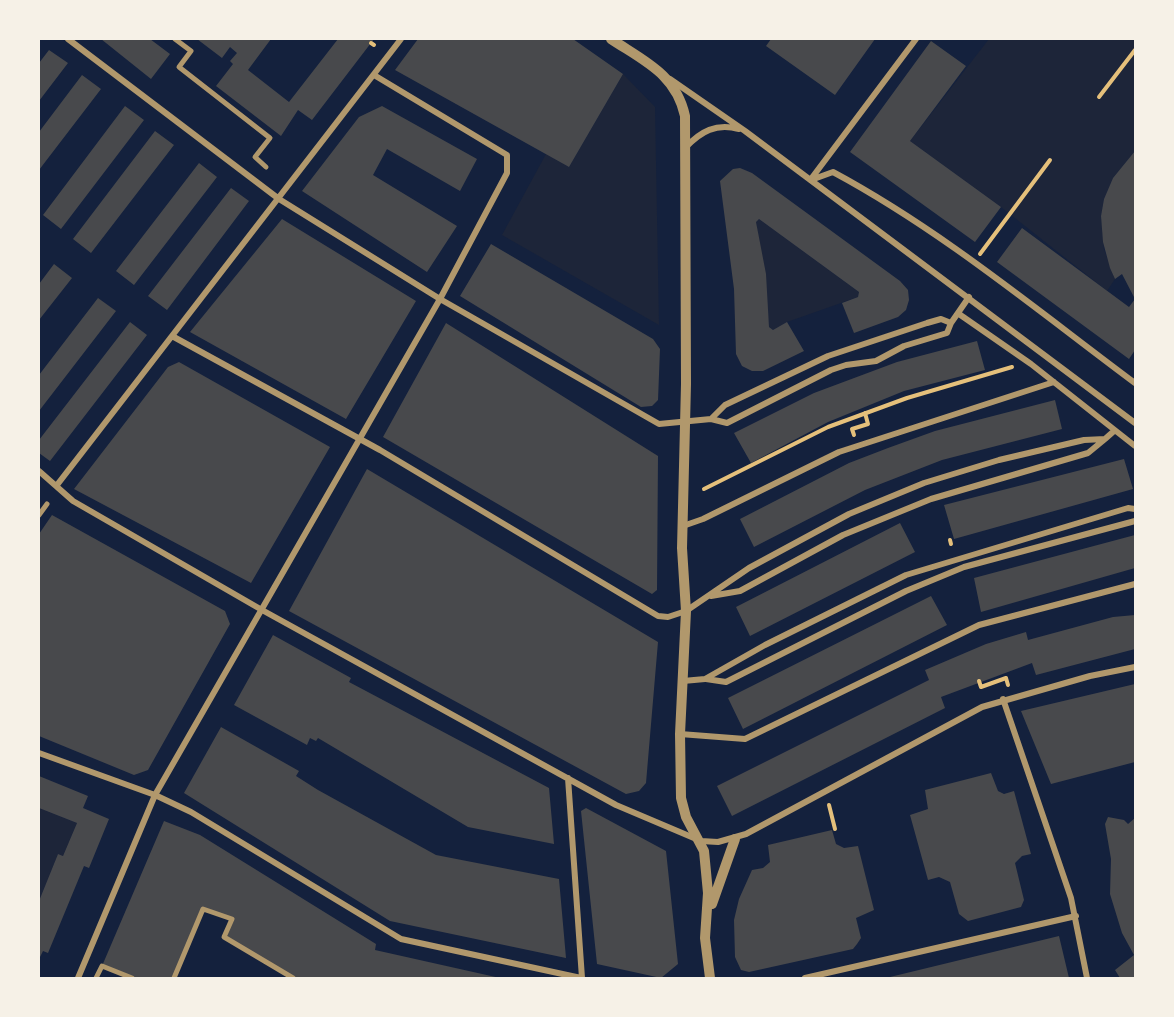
<!DOCTYPE html>
<style>
body{margin:0}
#map{position:relative;width:1174px;height:1017px;overflow:hidden;background:#14213d;font-family:"PT Sans",sans-serif}
canvas{display:block}
.frame{position:absolute;inset:0;border:40px solid #f6f1e7;pointer-events:none}
</style>
<div id="map">
<canvas width="1174" height="1017"></canvas>
<div class="frame"></div>
</div>
<script>
const c = document.querySelector('canvas').getContext('2d');
c.lineJoin = 'round';
function paint(path, color) { c.fillStyle = color; c.fill(path, 'evenodd'); }
function trace(path, color, width, dash) { c.strokeStyle = color; c.lineWidth = width; c.lineCap = dash ? 'butt' : 'round'; c.setLineDash(dash || []); c.stroke(path); }
paint(new Path2D(`
 M989,39H1135V151L1113,178L1104,199L1101,216L1104,249L1115,279L1107,291L1001,207L910,141Z
 M623,74L655,107L659,325L502,235L546,154L569,167Z
 M759,219L859,292L858,297L787,322L773,330L769,327L756,222Z
 M39,808L77,823L63,856L58,854L39,901Z`), '#1d2539');
paint(new Path2D(`
 M101,39H150L170,54L151,79Z
 M197,39H271L248,70L289,102L338,39H374L312,120L298,110L281,136L216,86L233,64L230,61L237,53L230,47L222,58Z
 M418,39H573L623,74L569,167L395,70Z
 M771,39H875L835,95L766,46Z
 M931,41L966,66L910,141L1001,207L975,242L850,152Z
 M49,50L68,63L39,101V63Z
 M82,75L101,89L39,170V132Z
 M125,106L144,120L61,229L43,215Z
 M382,106L477,159L460,191L387,149L373,175L457,226L427,272L302,191L359,117Z
 M155,131L174,145L91,253L73,239Z
 M1135,151V350L1129,359L997,262L1022,228L1129,307L1135,299L1122,274L1115,279L1110,268L1103,242L1101,216L1104,199L1113,178Z
 M199,163L217,177L134,285L116,271Z
 M740,168L752,173L900,281L908,290L909,300L906,310L898,317L854,333L842,303L858,297L859,292L759,219L756,222L766,274L769,327L773,330L787,322L804,351L763,371H752L742,366L736,354L734,289L720,181L733,169Z
 M231,188L249,201L167,310L148,296Z
 M282,219L416,301L346,419L190,332Z
 M491,244L653,339L660,349L658,400L652,406L641,407L460,296Z
 M54,264L72,278L39,320V284Z
 M98,298L116,311L39,411V375Z
 M130,322L147,335L50,461L39,453V440Z
 M446,323L658,456L657,590L652,594L383,437Z
 M977,341L985,370L904,391L828,422L751,463L734,433L814,393L897,362Z
 M179,362L330,447L251,583L74,489L168,367Z
 M1055,400L1062,429L942,460L865,490L754,547L740,519L849,463L888,448L935,431Z
 M1124,459L1133,489L954,539L944,505Z
 M367,469L658,642L646,783L639,791L626,794L289,611Z
 M52,515L225,611L230,624L148,770L134,775L39,736V534Z
 M900,523L915,552L750,636L736,607Z
 M1135,535V568L981,612L974,578Z
 M931,596L947,625L743,729L728,698Z
 M1135,615V649L1036,675L1032,663L941,697L945,708L732,816L717,786L929,680L925,670L986,644L1026,632L1028,640L1113,617Z
 M273,635L351,678L349,682L549,788L554,844L468,827L318,738L316,741L310,738L307,745L234,705Z
 M1135,684V762L1051,784L1021,711Z
 M221,727L299,771L296,776L318,790L436,855L559,879L566,958L390,921L184,793Z
 M991,773L998,791L1004,794L1014,791L1031,854L1022,856L1015,863L1024,900L1021,907L968,921L959,914L950,882L939,877L928,880L910,815L928,809L925,790Z
 M39,776L88,796L83,808L109,819L89,868L84,866L48,953L43,951L39,959V901L58,854L63,856L77,823L39,808Z
 M586,808L666,851L678,964L661,978L597,964L581,811Z
 M1108,817L1124,820L1128,824L1135,818L1134,978H1120L1115,970L1134,955L1122,933L1110,894L1111,859L1105,824Z
 M164,821L200,835L376,944L375,950L500,978H293L224,937L232,919L203,909L174,978H132L102,966Z
 M832,830L836,844L844,848L858,846L874,910L856,918L861,938L857,944L853,949L749,972L741,970L735,957L734,920L739,899L752,870L763,868L770,862L768,845Z
 M1059,936L1069,978H891L890,977Z`), '#48494c');
trace(new Path2D(`
 M371,43L374,45
 M1099,97L1135,50
 M980,254L1050,160
 M854,435L852,429L868,424L865,413
 M704,489L828,427L907,398L1012,367
 M950,540L951,544
 M979,681L981,687L1006,678L1008,685
 M829,805L835,829`), '#e5c07b', 4);
trace(new Path2D(`
 M175,39L191,51L179,67L270,138L255,157L266,167
 M39,515L47,504
 M96,978L102,966L132,978
 M174,978L203,909L232,919L224,937L293,978`), '#b1986c', 5);
trace(new Path2D(`
 M68,39L279,199L440,299L659,424L711,419L725,405L828,356L927,323L941,319L951,323L969,297
 M670,79L745,131L1135,423
 M685,148C701,131 716,123 739,129
 M811,179L916,39
 M811,180L833,172C941,230 1037,310 1135,383
 M959,314L1031,364L1135,446
 M172,336L380,450L658,616L668,617L686,611L749,568L849,514L924,483L999,460L1084,440L1105,439L1114,431
 M711,419L727,423L831,370L846,365L876,361L904,346L947,333L951,323
 M39,471L73,501L262,610L616,805L701,841L718,842L746,834L982,707L1090,676L1135,667
 M57,485L401,39
 M683,526L703,519L839,452L1054,382
 M711,596L740,591L843,535L931,499L1088,453L1105,439
 M706,679L726,682L906,591L964,567L1135,521
 M683,681L705,679L765,645L906,575L1128,508L1135,509
 M1003,699L1071,898L1087,978
 M680,734L745,739L979,625L1135,584
 M39,753L155,795L191,812L401,939L581,978
 M568,778L582,978
 M78,978L155,795L440,299L507,173V155L374,75
 M805,978L1076,916`), '#b1986c', 6);
trace(new Path2D(`
 M611,39C644,61 676,74 685,116L686,384L682,548L686,611L680,734L681,798L686,817L704,851L708,893L705,938L710,978
 M712,904L735,839`), '#b1986c', 10);
</script>
